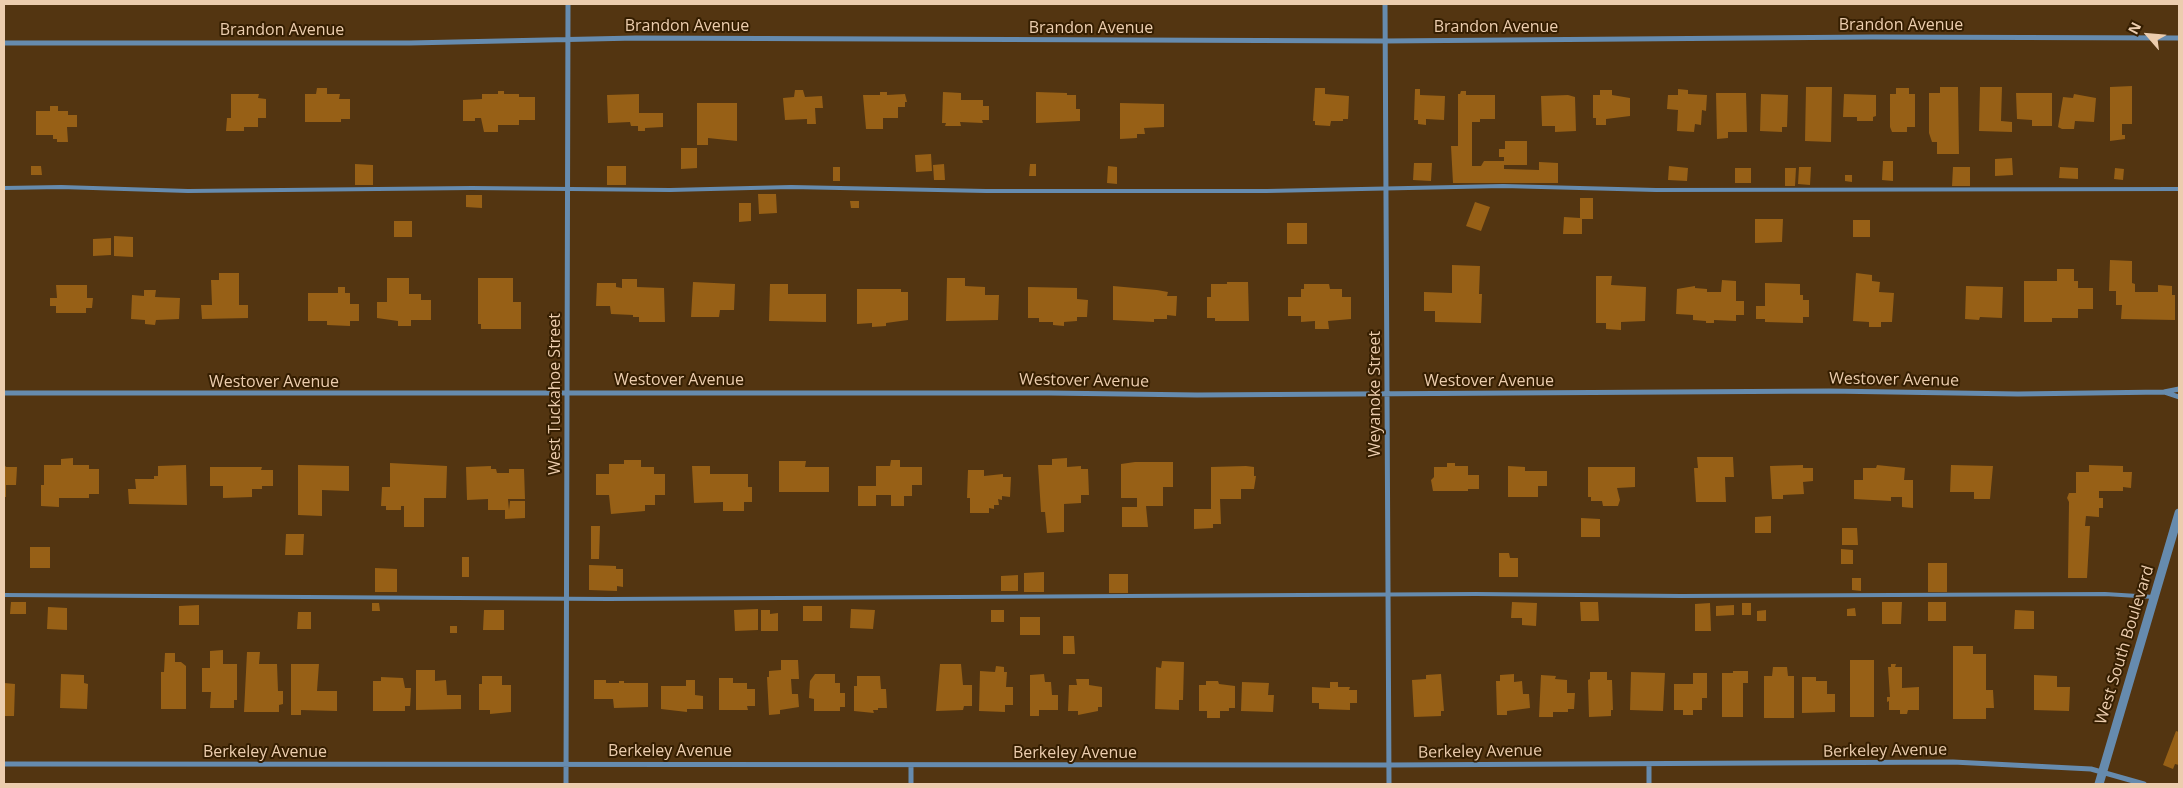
<!DOCTYPE html>
<style>
body{margin:0}
#map{position:relative;width:2183px;height:788px;overflow:hidden;background:#533511;font-family:"Open Sans",sans-serif}
canvas{display:block}
.frame{position:absolute;inset:0;border:5px solid #eccdae;pointer-events:none}
.north{position:absolute;left:2123px;top:10px;width:50px;height:50px;-webkit-text-stroke:4px #351e01;paint-order:stroke;rotate:297deg;font-size:14px;font-weight:700;line-height:20px;text-align:center;color:#eccdae}
.north::after{content:'';display:block;margin:auto;width:18px;height:22px;background:#eccdae;clip-path:polygon(50% 0,100% 100%,50% 72%,0 100%)}
</style>
<div id="map">
<canvas width="2183" height="788"></canvas>
<div class="frame"></div>
<div class="north">N</div>
</div>
<script>
const c = document.querySelector('canvas').getContext('2d');
c.lineJoin = 'round';
function paint(path, color) { c.fillStyle = color; c.fill(path, 'evenodd'); }
function trace(path, color, width, dash) { c.strokeStyle = color; c.lineWidth = width; c.lineCap = dash ? 'butt' : 'round'; c.setLineDash(dash || []); c.stroke(path); }
function write(font, color, halo, rows, align = 'center') {
  c.font = font + ' "Open Sans",sans-serif'; c.lineWidth = 4; c.setLineDash([]); c.textBaseline = 'middle'; c.strokeStyle = halo; c.fillStyle = color; for (const [text, x, y, turn = 0] of rows) {
    c.save(); c.translate(x, y); c.rotate((+turn || 0) * Math.PI / 180); c.textAlign = isNaN(turn) ? turn : align; if (halo) c.strokeText(text, 0, 0); c.fillText(text, 0, 0); c.restore();
  }
}
paint(new Path2D(`
 M2132,86V124H2122V135H2125V139L2110,141V87Z
 M1806,87H1832L1831,142L1805,141Z
 M1940,87H1958L1959,154H1937V142H1932L1929,133V93H1940Z
 M1980,87H2002L2001,121L2012,122V132L1979,131Z
 M317,88H327V94H340L339,99H350V119H341V122H305V94H316Z
 M1315,88H1325V94L1349,96L1348,119H1343V121H1331L1330,126L1315,125V121H1313Z
 M1896,88H1909V94H1915V127H1907V132H1892L1890,127V94H1896Z
 M1415,89H1420V95L1445,96L1444,120L1426,119V125L1418,124V120H1414Z
 M1678,89L1688,90V94L1707,95L1706,111L1702,110L1701,125L1695,124L1694,132L1677,131L1678,110L1667,109L1668,95H1678Z
 M795,90H803L805,97L822,96L823,108H815L816,124H807V119L785,120L783,98L794,97Z
 M1600,90H1612V95L1630,98V116L1606,119V125H1596V118H1593V95H1600Z
 M498,91H504V94H519V97H535V120H519V125H498V132H484L481,118H475V121H463V100L482,99V94H498Z
 M1461,91H1466V95H1495V119H1480V122H1472V166H1481L1484,161H1504V157H1499V149H1505V141H1527V165H1504V169L1539,170V162L1558,163V183H1453L1451,146H1458V94H1460Z
 M880,92H887V95L905,94L907,102H905V107H898V118H883V129H866L863,95H880Z
 M943,92L961,93V100H983V106H989V120H982L983,123L960,122L961,126H945L946,123H942Z
 M1036,92L1067,93V95H1076V109H1080V121L1036,123Z
 M1716,93H1746L1747,132H1728V138L1717,139Z
 M2016,93H2052V126H2032V120L2017,119Z
 M231,94H259L258,98L266,99V118H258V127H244V131H226L227,118H231Z
 M639,94V113H663V127L645,128V131H638V126H631L630,122L608,123L607,95Z
 M1761,94L1788,95L1787,127H1782V132L1760,131Z
 M1844,94L1876,95V116L1873,117V121H1857V117H1843Z
 M2074,94L2096,98L2094,122L2075,121L2074,129H2062L2058,127L2063,97L2073,98Z
 M1568,95L1575,97L1576,131L1555,132V126H1542L1541,96Z
 M697,103H737V141L708,138V145H697Z
 M1120,103L1164,104V127L1144,128L1145,134H1137V138L1120,139Z
 M50,106H58V111H68V115H77V127H67L68,142H57V139H53V135H36V111H50Z
 M681,148H697V168L681,169Z
 M931,154L932,171L916,172L915,155Z
 M2012,158L2013,175L1995,176V159Z
 M1883,161H1893V181L1882,180Z
 M1414,163H1432L1431,181L1413,180Z
 M355,164L373,165V185H355Z
 M944,164L945,180H934L933,165Z
 M1030,164H1036V176H1029Z
 M31,166H41L42,175H31Z
 M607,166H626V185H607Z
 M1108,166L1117,167V184L1107,183Z
 M1669,166L1688,168L1687,181L1668,180Z
 M833,167H840V181H833Z
 M1799,167H1811L1810,185L1798,184Z
 M1953,167H1970V186H1952Z
 M2060,167L2078,168V179L2059,178Z
 M1735,168H1751V183H1735Z
 M1785,168H1796L1795,186H1785Z
 M2115,168L2124,169L2123,180L2114,179Z
 M1845,175H1852V182L1845,181Z
 M758,194H776L777,213L759,214Z
 M466,195H482V208L466,207Z
 M1580,198H1593V219H1582V234H1563L1564,217L1580,218Z
 M850,201H859V208H851Z
 M1475,202L1490,207L1481,231L1466,226Z
 M739,203H751V221L739,222Z
 M1755,219H1783L1782,242L1755,243Z
 M1853,220H1870V237H1853Z
 M394,221H412V237H394Z
 M1287,223H1307V244H1287Z
 M114,236L133,237V257L114,256Z
 M111,238V255L93,256V239Z
 M2110,260L2132,261V283L2135,284V292H2158V285L2172,286V295H2175V320L2121,319L2122,305H2116V291H2109Z
 M1452,265L1480,266L1479,294H1482L1481,323L1435,322V311H1424V292L1452,293Z
 M2057,269H2074V281H2078V288H2093V309H2078V318H2052V322H2024V281H2057Z
 M219,273H239V305H248V318L202,319L201,305H212L211,280H219Z
 M1856,273L1872,275V281L1880,282L1879,292L1894,293L1892,322H1881V327H1869V322L1853,321Z
 M1596,276H1612L1611,285L1646,287L1645,321L1621,322V330L1606,329V323H1596Z
 M387,278H409V294H421V300H431V320H411V326H398V321L377,318V302H387Z
 M478,278H513V302H521V329H481V324H478Z
 M947,278H965V286L985,287V295H999L998,320L946,321Z
 M622,279H637V287L664,288L665,322H639V317H633V315L611,314L610,306H596L597,283H616V287L622,288Z
 M1722,280L1736,281V301H1744V315H1736V321L1714,320V323H1706V321L1693,320V315L1676,314L1677,289L1695,286V288L1707,289V292H1721Z
 M693,282L735,284L734,310H720L719,317H691Z
 M1227,282H1248L1249,321H1215V318H1207V297H1211V284H1227Z
 M1765,283L1800,284V295H1803V300H1809V317H1803V323L1765,322V319H1756V306H1765Z
 M770,284H788V294H826V322L769,321Z
 M1304,284H1329L1330,289H1342V297H1351V319L1328,321L1329,329H1315V321L1301,322V316H1288V297H1301V289H1304Z
 M56,285H87V298H93L92,308H86V313H56V306H50V298H57Z
 M1113,286L1157,290L1168,292L1167,296H1177L1176,316L1167,315V319H1154V322L1113,320Z
 M1966,286L2003,287L2002,318L1980,317L1979,320L1965,319Z
 M338,287H345V293H350V304H359V321H350V326L327,325V321H308V293H338Z
 M1028,287L1077,288V299L1088,300L1087,317H1077V321L1064,322V326L1053,325V322H1039V318H1028Z
 M857,289H901V292H908V320L886,323V326L872,327V323L857,324Z
 M144,290H156L155,297L180,298L179,319L156,320L155,325L145,324V320L131,319L132,295L144,296Z
 M1697,457H1733L1734,477H1725L1726,502H1696L1694,468H1698Z
 M73,458V465H89V469H99V494H89V498H59V507L41,506V485H44V465H61V459Z
 M1067,458V467L1081,466V469H1088L1089,495H1081V503L1064,504V532L1047,533L1045,512H1041L1038,465H1052V459Z
 M624,460H641V467H654V474H665V495H655V505H645V511L611,514L609,495H596V474H609V464H624Z
 M891,460H900V467H922V485H912V496H904V506H891V495H876V506H858V486H876V466H890Z
 M779,461H806L805,467H829V492H779Z
 M1135,462H1173V487H1163V506H1146L1148,527H1122V507H1137V498H1121V464Z
 M390,463L447,466L446,498H424V527H404V506H401V510H386V506H381L382,487H390Z
 M1447,463H1455V466H1468V475H1479V489H1468V491H1433L1431,480L1434,477V467H1447Z
 M4,464L6,467H17L16,485H6V497H4Z
 M186,465L187,505L129,504L128,489H136L135,479H154V476H158V466Z
 M298,465L349,466V491L322,490V516L298,515Z
 M1803,465V468H1813V481L1803,482L1804,494L1783,495V499H1772L1770,466Z
 M1877,465L1905,468L1904,480H1913V508L1902,507V497H1891V501L1854,499V480H1863V468H1876Z
 M1951,465L1993,466L1990,499H1974V492H1950Z
 M2089,465L2123,466V472H2132L2131,488L2123,487V491H2099V498H2103V508H2099V517L2086,516L2085,526H2090L2087,578H2068L2069,502L2067,498L2069,493H2076V472H2089Z
 M491,466V469H496L497,473H509V469H524L525,499H508L509,510L510,501H525V518L505,519V510H488V499L467,500L466,467Z
 M692,466H710V474H748V487H752V502H744V511H723V502L694,503Z
 M1246,466L1254,467V476H1256L1254,489H1241V499H1220L1221,524H1213V528L1194,529V509H1211V467Z
 M1508,466L1525,467V471H1547V486H1538V497H1508Z
 M210,467H262L261,470H273V486H262V489H252V497L223,498V486H210Z
 M1588,467H1635V487L1617,488L1620,500L1618,506H1603L1602,501H1591V497H1588Z
 M968,470H984V476L1003,474V477H1011L1010,497L1002,496V500L998,499L999,505H994V509L989,508V513H970V498H967Z
 M1771,516V533H1755V517Z
 M1581,518L1600,519V537H1581Z
 M591,526H600L599,559H591Z
 M1842,528H1857L1858,545H1842Z
 M286,534H304L303,555H285Z
 M30,547H50V568H30Z
 M1841,549L1853,550V564H1841Z
 M1499,553H1509L1510,558H1518V577H1499Z
 M462,557H469V577H462Z
 M1928,563H1947V592H1928Z
 M589,565L616,566V569H623V587L617,586V591L589,590Z
 M375,568L397,569V592H375Z
 M1044,572V592H1024V573Z
 M1109,574H1128V593H1109Z
 M1018,575V591H1001V576Z
 M1852,578H1861V591L1852,590Z
 M11,602H26V614H10Z
 M1512,602L1537,603L1536,626L1522,625V618H1511Z
 M1580,602H1598L1599,621H1581Z
 M1882,602H1902L1901,624H1882Z
 M1928,602H1946V621H1928Z
 M372,603H379L380,611H372Z
 M1710,603L1711,631H1695V604Z
 M1742,603H1751V615H1742Z
 M199,605V625H179V606Z
 M1734,605V615L1716,616V606Z
 M803,606H822V621H803Z
 M48,607L67,608V630L47,629Z
 M1855,608L1856,616H1847V609Z
 M758,609V630L735,631L734,610Z
 M851,609L875,610L873,629L850,628Z
 M484,610H504V630H483Z
 M761,610H770V614L778,613V631H761Z
 M991,610H1004V622H991Z
 M1766,610V621H1757V611Z
 M2015,610L2034,611V629H2014Z
 M298,612H311V629H297Z
 M1020,617H1040V635H1020Z
 M450,626H457V633H450Z
 M1063,636H1074L1075,654H1063Z
 M1953,646H1973V654H1986V690H1993L1994,708H1986V719H1953Z
 M223,650V664H237V700H234V708H210L211,692H202V668H210V651Z
 M247,652H260L259,664H277L278,691H283V704L279,705V712H244Z
 M165,653H175V662H181L186,666V709H161V672H164Z
 M781,660H798L799,679H791L792,694H798L799,707L780,710V714L769,715L767,677H769V671L781,670Z
 M1850,660H1874V717H1850Z
 M1162,661L1184,662L1183,700H1179V710L1155,709L1156,667L1161,668Z
 M291,664H319L317,691H337V711L301,710V715H291Z
 M940,664H961L963,685H972V706H964L963,710L936,711Z
 M1891,664H1896L1895,667H1902V688L1919,687V710H1908L1907,714H1900V710H1889V701L1887,702V697H1890L1888,667H1891Z
 M996,666L1004,667V672H1007L1006,687H1013V705H1005V712L979,711L980,671L995,672Z
 M1773,667H1787L1788,676H1794V718H1764V676H1772Z
 M416,670H435V681L446,680L447,695H461V709L416,710Z
 M1733,671H1748V683H1743V717H1722V673H1733Z
 M1590,672H1607V680H1612L1613,710H1611V716L1589,717L1588,680L1590,679Z
 M1631,672L1665,673L1663,711L1630,710Z
 M1693,673H1707V698H1702V710H1693V715H1683V710H1674V684H1693Z
 M61,674L84,675V683L88,684L87,709L60,708Z
 M815,674H835V683H840V693H845V707H840V711H814V699L809,698L810,681Z
 M1044,674L1045,682H1051L1052,695H1058V710H1039V716H1030V675Z
 M1441,674L1444,711H1441V716L1414,717L1412,680L1426,679V675Z
 M1514,674V682L1522,681L1523,694H1529L1530,708L1507,711V715H1497L1496,681H1500V675Z
 M1541,675L1556,676L1555,679L1567,680V693H1575L1574,709H1568V712H1553V717H1539Z
 M2034,675L2057,676V687H2070L2069,711L2034,710Z
 M482,676H502V685H511V712L490,714V710H479V684H482Z
 M857,676H880L881,689H886L887,708H878V710H873L874,713L854,711V686H857Z
 M381,677L403,678L405,688H411L410,706H405V711H373V681H381Z
 M1802,677H1816V681H1827V694H1835V712L1802,713Z
 M719,678H733V683H747V689H755V706H747L748,710H719Z
 M1076,679H1089V685L1102,687V707H1098V711L1078,715V711H1068L1069,685H1077Z
 M594,680H606V683H619V681H624V683H648V707L614,708L613,699H594Z
 M686,680H695V695L703,696V709H687V712L661,709V686H686Z
 M1206,681H1218L1219,684L1235,686V708H1229V711H1220V718H1207V711H1199V685H1206Z
 M1242,682L1269,683L1268,695H1274L1273,712L1241,711Z
 M1330,682H1338V687H1350L1349,690H1357V703H1350V710L1319,709V703H1312V687L1330,688Z
 M4,683L15,684L14,716H4Z
 M2176,731L2179,732V765L2175,764L2173,769L2163,765Z`), '#976016');
trace(new Path2D(`
 M4,188L61,187L188,191L472,188L670,190L791,187L986,191H1267L1503,186L1656,190L2179,189
 M4,595L608,599L1476,594L1681,596L2105,594L2154,597`), '#668bae', 4);
trace(new Path2D(`
 M1385,4L1389,784
 M4,43H410L636,38L1385,41L1872,37L2179,38
 M2164,392L2179,397
 M4,393H1049L1197,395L1829,391L2018,394L2164,392L2179,389
 M4,764L1389,765L1953,762L2091,769L2144,784
 M566,784L568,4
 M911,784V765
 M1649,784V764`), '#668bae', 5);
trace(new Path2D(`
 M2099,784L2179,513`), '#668bae', 9);
write('16px', '#eccdae', '#351e01', [
 ["Brandon Avenue",1901,25],
 ["Brandon Avenue",687,26],
 ["Brandon Avenue",1496,27],
 ["Brandon Avenue",1091,28],
 ["Brandon Avenue",282,30],
 ["Westover Avenue",679,380],
 ["Westover Avenue",1894,380,1],
 ["Westover Avenue",1084,381,1],
 ["Westover Avenue",1489,381],
 ["Westover Avenue",274,382],
 ["West Tuckahoe Street",555,394,-90],
 ["Weyanoke Street",1375,394,-90],
 ["West South Boulevard",2125,645,-73],
 ["Berkeley Avenue",670,751],
 ["Berkeley Avenue",1885,751,-1],
 ["Berkeley Avenue",265,752],
 ["Berkeley Avenue",1480,752,-1],
 ["Berkeley Avenue",1075,753]
]);
</script>
